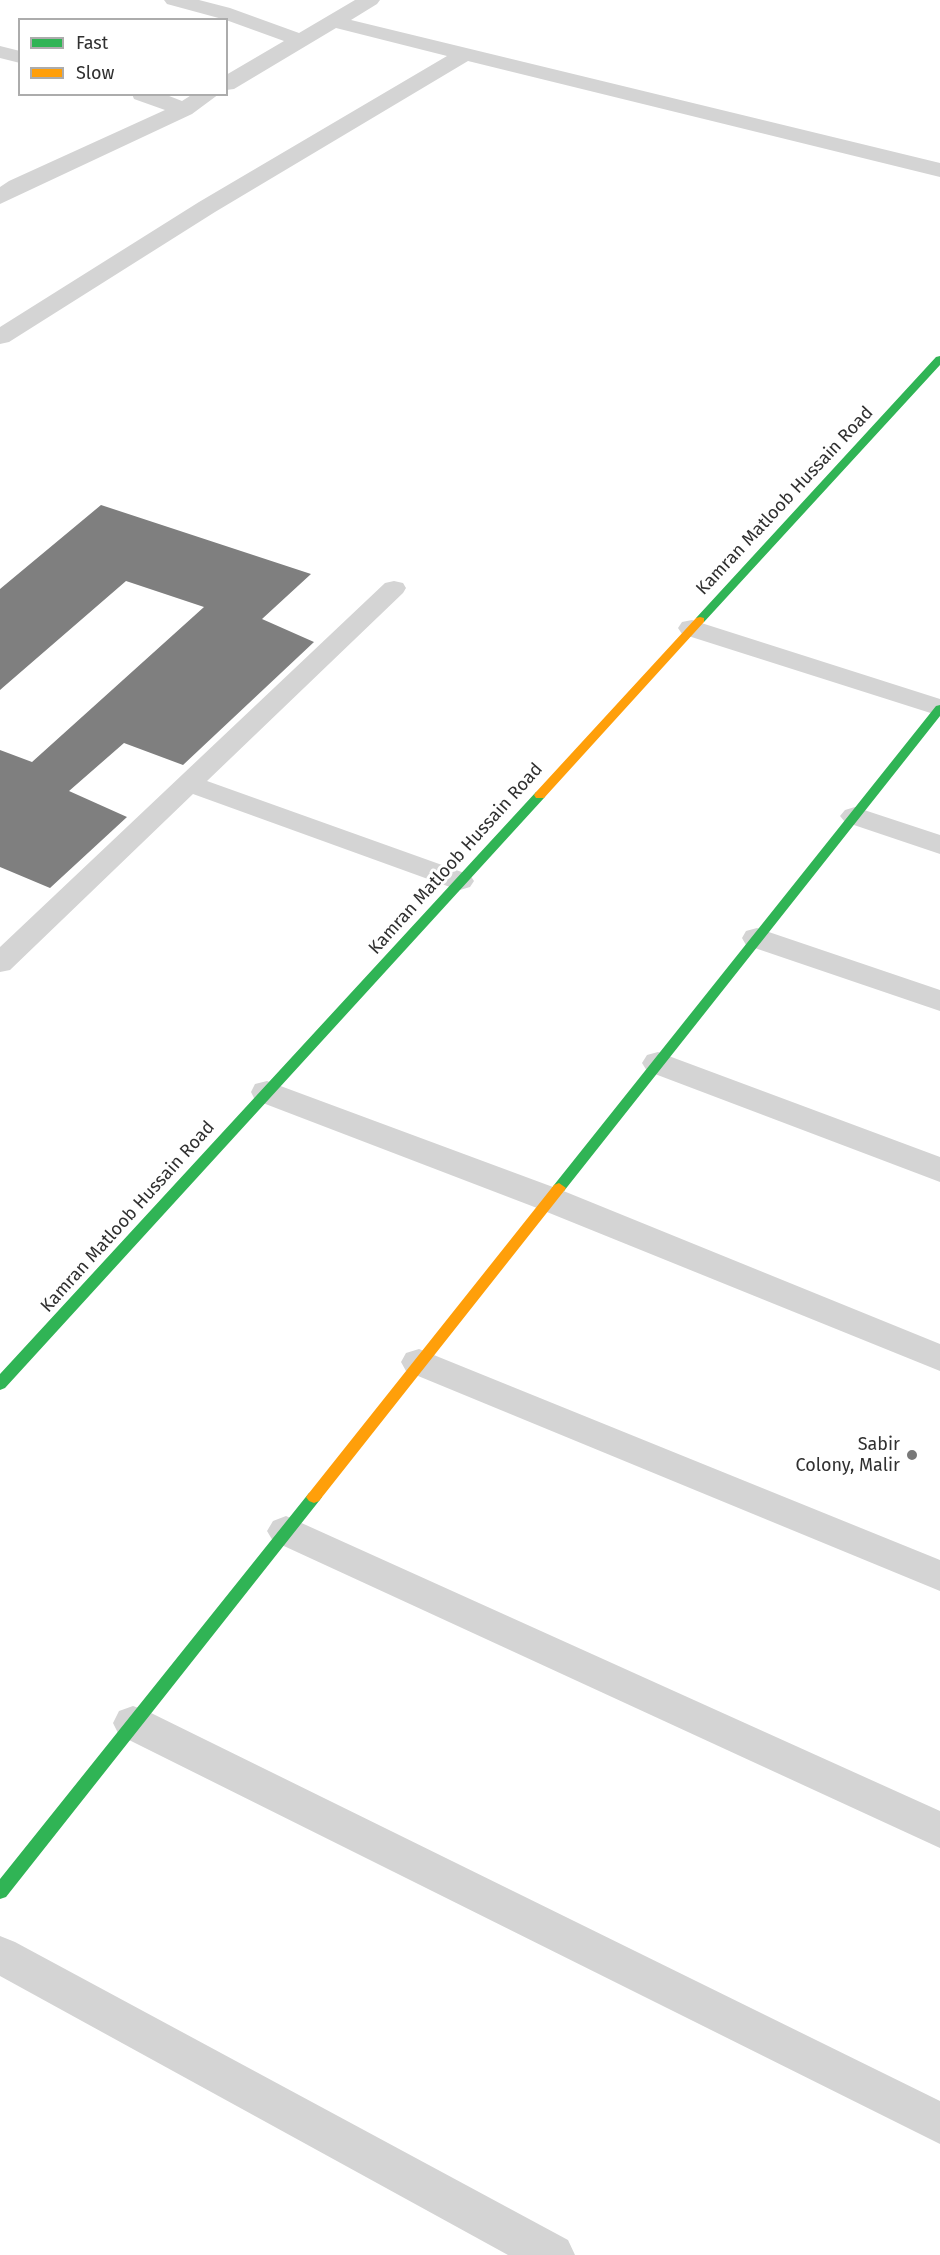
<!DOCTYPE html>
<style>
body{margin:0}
#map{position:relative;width:940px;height:2255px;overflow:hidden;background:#fff;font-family:"Fira Sans",sans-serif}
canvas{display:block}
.legend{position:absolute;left:18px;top:18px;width:210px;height:78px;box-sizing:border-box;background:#fff;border:2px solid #acacac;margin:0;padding:8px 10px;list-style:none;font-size:18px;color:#303030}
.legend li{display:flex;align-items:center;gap:12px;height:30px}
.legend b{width:30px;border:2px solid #acacac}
</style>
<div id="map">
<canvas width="940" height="2255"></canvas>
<ul class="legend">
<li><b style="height:8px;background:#30b455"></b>Fast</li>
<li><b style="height:8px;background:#ff9f0a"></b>Slow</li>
</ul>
</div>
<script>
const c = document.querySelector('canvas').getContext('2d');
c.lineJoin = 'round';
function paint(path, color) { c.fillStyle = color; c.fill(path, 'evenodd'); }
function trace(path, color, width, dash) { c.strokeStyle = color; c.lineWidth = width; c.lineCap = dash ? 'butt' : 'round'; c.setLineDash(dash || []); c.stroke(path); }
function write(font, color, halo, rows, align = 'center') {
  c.font = font + ' "Fira Sans",sans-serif'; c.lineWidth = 6; c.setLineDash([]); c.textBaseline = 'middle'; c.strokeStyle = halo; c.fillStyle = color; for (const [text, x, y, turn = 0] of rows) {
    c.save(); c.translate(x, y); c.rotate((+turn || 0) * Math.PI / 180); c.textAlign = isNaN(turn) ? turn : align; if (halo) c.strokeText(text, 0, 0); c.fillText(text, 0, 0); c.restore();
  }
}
paint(new Path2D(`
 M101,505L311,574L262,619L314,642L183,765L124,743L69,791L127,817L50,888L0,867V750L32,762L204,607L126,581L0,690V589Z`), '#7f7f7f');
paint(new Path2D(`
 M394,581L403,583L406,588L403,593L207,781L470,875L474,881L470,887L460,890L450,887L193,794L10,970L0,972V947L385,583Z`), '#d4d4d4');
paint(new Path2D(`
 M164,0H199L230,8L299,33L355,0H380L377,4L351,20L940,163V177L468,61L215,212L9,342L0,344V327L199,202L447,56L336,28L234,89L226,90V75L284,41L226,20L167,4Z
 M0,46L20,51V63L0,58Z
 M132,94H164L182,101L193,94H219L192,114L0,204V187L9,181L165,110L134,99Z
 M692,620L940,699V716L682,634L678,628L682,622Z
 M855,807L940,835V854L845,822L840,816L845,810Z
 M757,928L940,990V1011L746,945L742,938L746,931Z
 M658,1052L940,1157V1182L647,1071L642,1063L647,1055Z
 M267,1081L561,1190L940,1344V1371L537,1208L255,1100L251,1092L255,1084Z
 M419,1349L940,1560V1591L406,1371L401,1362L406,1353Z
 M286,1516L940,1811V1848L273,1541L267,1531L273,1521Z
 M133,1706L147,1711L940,2101V2144L119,1735L113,1723L119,1711Z
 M0,1936L15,1942L568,2240L575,2255H508L0,1976Z`), '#d4d4d4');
paint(new Path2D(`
 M940,356V365L704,622H696V618L936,357Z
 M940,705V716L564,1191H554L552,1188L554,1185L936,706Z
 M540,791L544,792L546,795L544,798L5,1388L0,1390V1374L536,792Z
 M314,1491L319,1493L322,1497L319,1501L6,1897L0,1899V1879L309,1493Z`), '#30b455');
paint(new Path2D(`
 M700,617L704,618V622L544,798H536L534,795L536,792L696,618Z
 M559,1183L566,1188L564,1191L319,1501L314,1503L309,1501L306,1497L309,1493L554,1185Z`), '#ff9f0a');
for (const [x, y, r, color] of [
 [912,1455,6,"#787878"]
]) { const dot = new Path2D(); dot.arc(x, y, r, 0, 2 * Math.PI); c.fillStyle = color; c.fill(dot); trace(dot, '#fff', 2); }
write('18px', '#303030', '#fff', [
 ["Kamran Matloob Hussain Road",785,501,-47],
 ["Kamran Matloob Hussain Road",456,859,-48],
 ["Kamran Matloob Hussain Road",128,1217,-48]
]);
write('18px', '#303030', '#fff', [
 ["Sabir",900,1445],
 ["Colony, Malir",900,1466]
], 'right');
</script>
